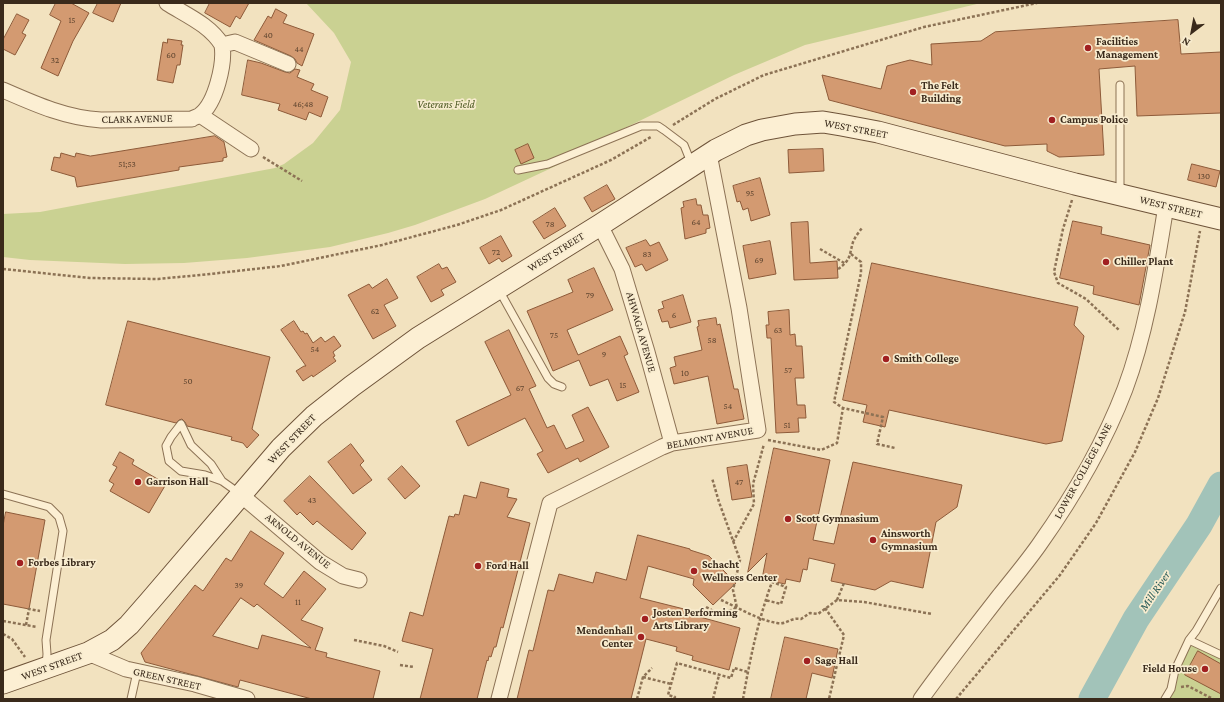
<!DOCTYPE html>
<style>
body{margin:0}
#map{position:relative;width:1224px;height:702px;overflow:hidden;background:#f2e2bf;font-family:"Crimson Pro",serif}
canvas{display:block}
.frame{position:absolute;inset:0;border:4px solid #3a2a1b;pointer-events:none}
.north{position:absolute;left:1172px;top:12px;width:40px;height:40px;-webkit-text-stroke:3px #f8eccf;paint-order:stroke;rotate:212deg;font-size:11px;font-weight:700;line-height:16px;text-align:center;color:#3a2a1b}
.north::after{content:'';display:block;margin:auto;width:14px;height:18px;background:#3a2a1b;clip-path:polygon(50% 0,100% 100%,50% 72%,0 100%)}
</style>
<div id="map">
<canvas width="1224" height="702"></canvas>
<div class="frame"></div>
<div class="north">N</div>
</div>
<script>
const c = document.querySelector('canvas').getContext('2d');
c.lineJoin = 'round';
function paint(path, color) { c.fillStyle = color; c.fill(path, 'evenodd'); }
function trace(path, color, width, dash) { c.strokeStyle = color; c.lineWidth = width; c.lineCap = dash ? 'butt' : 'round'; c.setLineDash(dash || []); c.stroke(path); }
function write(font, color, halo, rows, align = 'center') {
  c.font = font + ' "Crimson Pro",serif'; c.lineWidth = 3.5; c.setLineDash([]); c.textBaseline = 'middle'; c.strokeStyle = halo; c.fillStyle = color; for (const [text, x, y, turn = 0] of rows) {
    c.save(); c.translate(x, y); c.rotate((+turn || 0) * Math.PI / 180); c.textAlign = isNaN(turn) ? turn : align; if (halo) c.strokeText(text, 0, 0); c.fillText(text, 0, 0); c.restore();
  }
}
paint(new Path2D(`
 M306,3H981L805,45L734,75L559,160L560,164L485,199L415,225L388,233L330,247L247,258L184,263L125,264L30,260L3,257V214L40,212L275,168L284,164L313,143L340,110L351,62L334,33Z
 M1189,640L1221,655V699H1166Z`), '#cad192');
trace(new Path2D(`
 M1092,699L1136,619L1199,525L1221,485`), '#a2c3b9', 27);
const building = new Path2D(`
 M56,3H71L89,13L73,41L58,76L41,68L61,21L50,15Z
 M98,3H121L113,22L93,13Z
 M210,3H249L240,19L236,16L230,27L205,13Z
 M276,9L287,15L283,23L314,34L302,66L297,63L295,59L291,56L254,40L268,16L271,18Z
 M17,14L29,20L22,33L26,35L15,55L3,49V40Z
 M1178,20L1181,54L1221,52V113L1137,116L1135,66L1099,69L1104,155L1059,157L1047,151V144L1005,146L829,100L822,75L881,89L887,66L910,60L932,65L931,44L981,41L995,32Z
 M168,39L182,41L181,45H183L180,65H177L173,83L157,80L163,42L167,43Z
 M248,60L261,63L285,72L290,73L295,69L300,70L297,77L314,84L311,90L328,97L321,117L309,112L306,120L278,110L280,104L242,95Z
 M215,136L224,142L227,157L223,158V161L179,167V170L77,187L75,177L51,170L54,157L60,158L61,153L75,157L76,153L90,156Z
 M528,144L534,158L521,164L515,150Z
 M823,149L824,171L789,173L788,150Z
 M1192,164L1220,171L1216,187L1188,180Z
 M760,178L770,215L751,221L748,208L743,210L740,201L737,202L733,186Z
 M607,185L615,199L592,212L584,198Z
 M696,199L697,205H701L703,215H708L710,228L706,229V233L685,239L681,208L684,207L683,202Z
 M555,208L566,226L544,239L533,222Z
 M1073,221L1102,227L1101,234L1150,245L1139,305L1093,294L1094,286L1060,278Z
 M808,222L810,263L837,261L838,278L794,280L791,223Z
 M501,236L512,256L502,262L499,258L489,264L480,248Z
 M646,240L650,246L659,242L668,260L646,271L642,264L635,267L626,248Z
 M770,241L776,274L749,279L743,246Z
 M872,263L1078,307L1074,325L1084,336L1062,441L1046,444L889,410L885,427L863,422L867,405L843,400Z
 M439,264L442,269L447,267L456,282L441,290L444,295L431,302L417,277Z
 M594,268L613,310L567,330L578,355L620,336L628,354L624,356L639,392L617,401L608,379L590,386L579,360L553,371L527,311L573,292L568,280Z
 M387,279L398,298L384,305L396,326L373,339L348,295L369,284L372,288Z
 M683,295L691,322L670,328L668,321L662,322L658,310L664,308L662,302Z
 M789,310L790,335L795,334L796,346H802L804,378H795L797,405H805L806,418H798L799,432L776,433L771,338H767L766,325H769L768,312Z
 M716,318L717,325L720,324L734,389H738L744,419L717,424L708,376L674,384L670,368L676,366L674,357L702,350L697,327L699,326L698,321Z
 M128,321L270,357L252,429L259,435L247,448L243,443L231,440L232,437L187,426L185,422L182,419L179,420L176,423L106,405Z
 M294,321L301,332L303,331L305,334L307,333L313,343L321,337L325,342L334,336L341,346L333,352L335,356L333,357L336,361L313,377L312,375L303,381L296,371L304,366H306L281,330Z
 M509,330L536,386L529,389L547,428L554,425L566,449L584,441L572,415L588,407L609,447L580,462L578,458L548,473L537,454L543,451L525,418L468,446L456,421L511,395L485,342Z
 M351,444L364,461L360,465L372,480L353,494L328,462Z
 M774,448L830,460L813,540L834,544L853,462L962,485L957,507L936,522L923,588L891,581L875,590L831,581L835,564L809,558L807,570L803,569L800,582L786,579L785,584L762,579L767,553L748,572Z
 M120,452L134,460L132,464L166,484L149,513L110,491L114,484L109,481L117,467L113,465Z
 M747,465L752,497L732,500L727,468Z
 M402,466L420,486L405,499L388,479Z
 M310,476L366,533L352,550L317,521L313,525L300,512L297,515L284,501Z
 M481,482L509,489L507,497L517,499L507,517L530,523L503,628L501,627L496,647H494L491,657L489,656L488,661L487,660L477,699H420L433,649L402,641L410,612L423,616L449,516L454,517L455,514L459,515L464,495L476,498Z
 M6,512L45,520L29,609L3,604V526Z
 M251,531L284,553L264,584L283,598L304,571L326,589L301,620L323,628L315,650L327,653L326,657L380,671L373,699H312L240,680L238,687L145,662L141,653L195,585L203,591L226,558L231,561ZM241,598L254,607L257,604L311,648L262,635L258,649L213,636Z
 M638,535L690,549V550L709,556L736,583L713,605L693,585L694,579L648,566L640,598L704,614L700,617L740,628L729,670L692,660L693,656L676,651L677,647L646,639L631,699H517L529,650L533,651L548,590L554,591L559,574L593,583L596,572L626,580Z
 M785,637L838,649L832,678L812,673L806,699H771Z
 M1198,651L1221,664V694L1185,675Z`);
paint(building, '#d39a71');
trace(building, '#8d5a39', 1);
const lane = new Path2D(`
 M1120,85V192
 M518,170L548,164L641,126H658L664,130L684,145L692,165
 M499,290L548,378L554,384L562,387
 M222,481L211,464L191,445L181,424L171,437L166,446L169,461L181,471L205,475L222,481L239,493
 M3,494L49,507L59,517L63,531L46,640L47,654L46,666
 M1221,588L1196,631L1189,640L1221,655
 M131,699L137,672
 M1165,699L1171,689L1175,670L1189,640`);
const street = new Path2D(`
 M167,3C186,15 210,25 222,45L235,42L288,64
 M3,90C35,104 66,118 101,120L192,119C194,117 198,117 200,115C216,103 225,63 222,45
 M200,115L251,149
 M600,225L622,269L647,352L672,443
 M241,495L320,562L343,576L359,580
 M88,653L126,669L195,684L247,699
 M499,699L550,503L662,447L672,443L758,430L739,308L709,154
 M921,699C946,664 973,630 1000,595C1013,579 1027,562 1039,545C1073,497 1104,444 1125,389C1147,330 1156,267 1166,206`);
const secondary = new Path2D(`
 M3,683L88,653L112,640L129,625L150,601L281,448L314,416L352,386L418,338L600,225L716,150L746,135L762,130L795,124L823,122L841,125L878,132L1075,184L1221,219`);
trace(lane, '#8c7255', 9);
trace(street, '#8c7255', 17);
trace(secondary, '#6e5339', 23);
trace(new Path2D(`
 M673,125L715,99L764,75L924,27L1037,3
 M263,157L302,181
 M1072,200L1063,229L1054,272L1058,283L1086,299L1119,330
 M820,249L846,264
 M851,254L861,262V273L834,402L843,408L883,417L877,444L895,448
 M3,269L90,278L158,279L210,274L281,266L382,245L457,225L501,210L611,160L651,137
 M838,269C851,260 849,256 853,242C855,237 859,232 862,228
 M768,440L821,450L837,443L843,408
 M733,542L754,504L753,484L764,444
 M721,600C739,608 758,620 777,623C787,625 790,617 801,619L810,613L818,614L837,600L864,602L932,614
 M837,600L844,583
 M706,607L719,614L737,608L733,590L740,560L719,502L712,478
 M825,608L844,635L829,699
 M3,621L37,627
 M26,625L29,609L40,611
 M3,634L12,639L25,657
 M354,640L384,646L398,652
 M400,665L414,667
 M643,677L671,684
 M1181,687L1188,686L1213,699
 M637,699L643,677L652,668
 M674,699L675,697L668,695L677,663L731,678L734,668L748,672
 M694,699V698
 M713,699L719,675
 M743,699C750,659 758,620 772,582L786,587L781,604L765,600
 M956,699L1060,575L1096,523L1135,452L1158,398L1185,312L1200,231`), '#8c7255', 2.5, [3, 2]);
trace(lane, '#fcefd3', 7);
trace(street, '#fcefd3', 15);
trace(secondary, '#fcefd3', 21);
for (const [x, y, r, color] of [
 [1088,48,4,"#a12021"],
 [913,92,4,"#a12021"],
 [1052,120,4,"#a12021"],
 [1106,262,4,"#a12021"],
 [886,359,4,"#a12021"],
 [138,482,4,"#a12021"],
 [788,519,4,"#a12021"],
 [873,540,4,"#a12021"],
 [20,563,4,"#a12021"],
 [478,566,4,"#a12021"],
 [694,571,4,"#a12021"],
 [645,619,4,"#a12021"],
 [641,637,4,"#a12021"],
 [807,661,4,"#a12021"],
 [1205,669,4,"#a12021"]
]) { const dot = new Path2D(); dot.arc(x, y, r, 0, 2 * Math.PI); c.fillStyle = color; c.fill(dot); trace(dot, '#f8eccf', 1.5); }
write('9px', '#604630', null, [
 ["15",72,20],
 ["40",268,35],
 ["44",299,49],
 ["60",171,55],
 ["32",55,60],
 ["46;48",303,104],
 ["51;53",127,164],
 ["130",1204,176],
 ["95",750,193],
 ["64",696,222],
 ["78",550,224],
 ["72",496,252],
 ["83",647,254],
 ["69",759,260],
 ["79",590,295],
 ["62",375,311],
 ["6",674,315],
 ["63",778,330],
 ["75",554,335],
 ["58",712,340],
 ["54",315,349],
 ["9",604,354],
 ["57",788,370],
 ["10",685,373],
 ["50",188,381],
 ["15",623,385],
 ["67",520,388],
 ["54",728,406],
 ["51",787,425],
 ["47",739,482],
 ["43",312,500],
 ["39",239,585],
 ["11",298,602]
]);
write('bold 11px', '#3a2a1b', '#f8eccf', [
 ["Facilities",1096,42],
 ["Management",1096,55],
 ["The Felt",921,86],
 ["Building",921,99],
 ["Campus Police",1060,120],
 ["Chiller Plant",1114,262],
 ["Smith College",894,359],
 ["Garrison Hall",146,482],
 ["Scott Gymnasium",796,519],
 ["Ainsworth",881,534],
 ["Gymnasium",881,547],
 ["Forbes Library",28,563],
 ["Schacht",702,565],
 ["Wellness Center",702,578],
 ["Ford Hall",486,566],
 ["Josten Performing",653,613],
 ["Arts Library",653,626],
 ["Mendenhall",633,631,"right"],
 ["Center",633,644,"right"],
 ["Sage Hall",815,661],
 ["Field House",1197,669,"right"]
], 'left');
write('italic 11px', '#4b5820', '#f8eccf', [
 ["Veterans Field",446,105]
]);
write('11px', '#3a2a1b', '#f8eccf', [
 ["CLARK AVENUE",137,119,-1],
 ["WEST STREET",856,129,11],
 ["WEST STREET",1171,207,14],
 ["WEST STREET",556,252,-32],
 ["AHWAGA AVENUE",641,332,74],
 ["BELMONT AVENUE",710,438,-10],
 ["WEST STREET",292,439,-46],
 ["LOWER COLLEGE LANE",1083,471,-61],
 ["ARNOLD AVENUE",298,541,39],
 ["WEST STREET",52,666,-20],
 ["GREEN STREET",167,679,13]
]);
write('italic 12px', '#295b58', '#f8eccf', [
 ["Mill River",1155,591,-56]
]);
</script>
